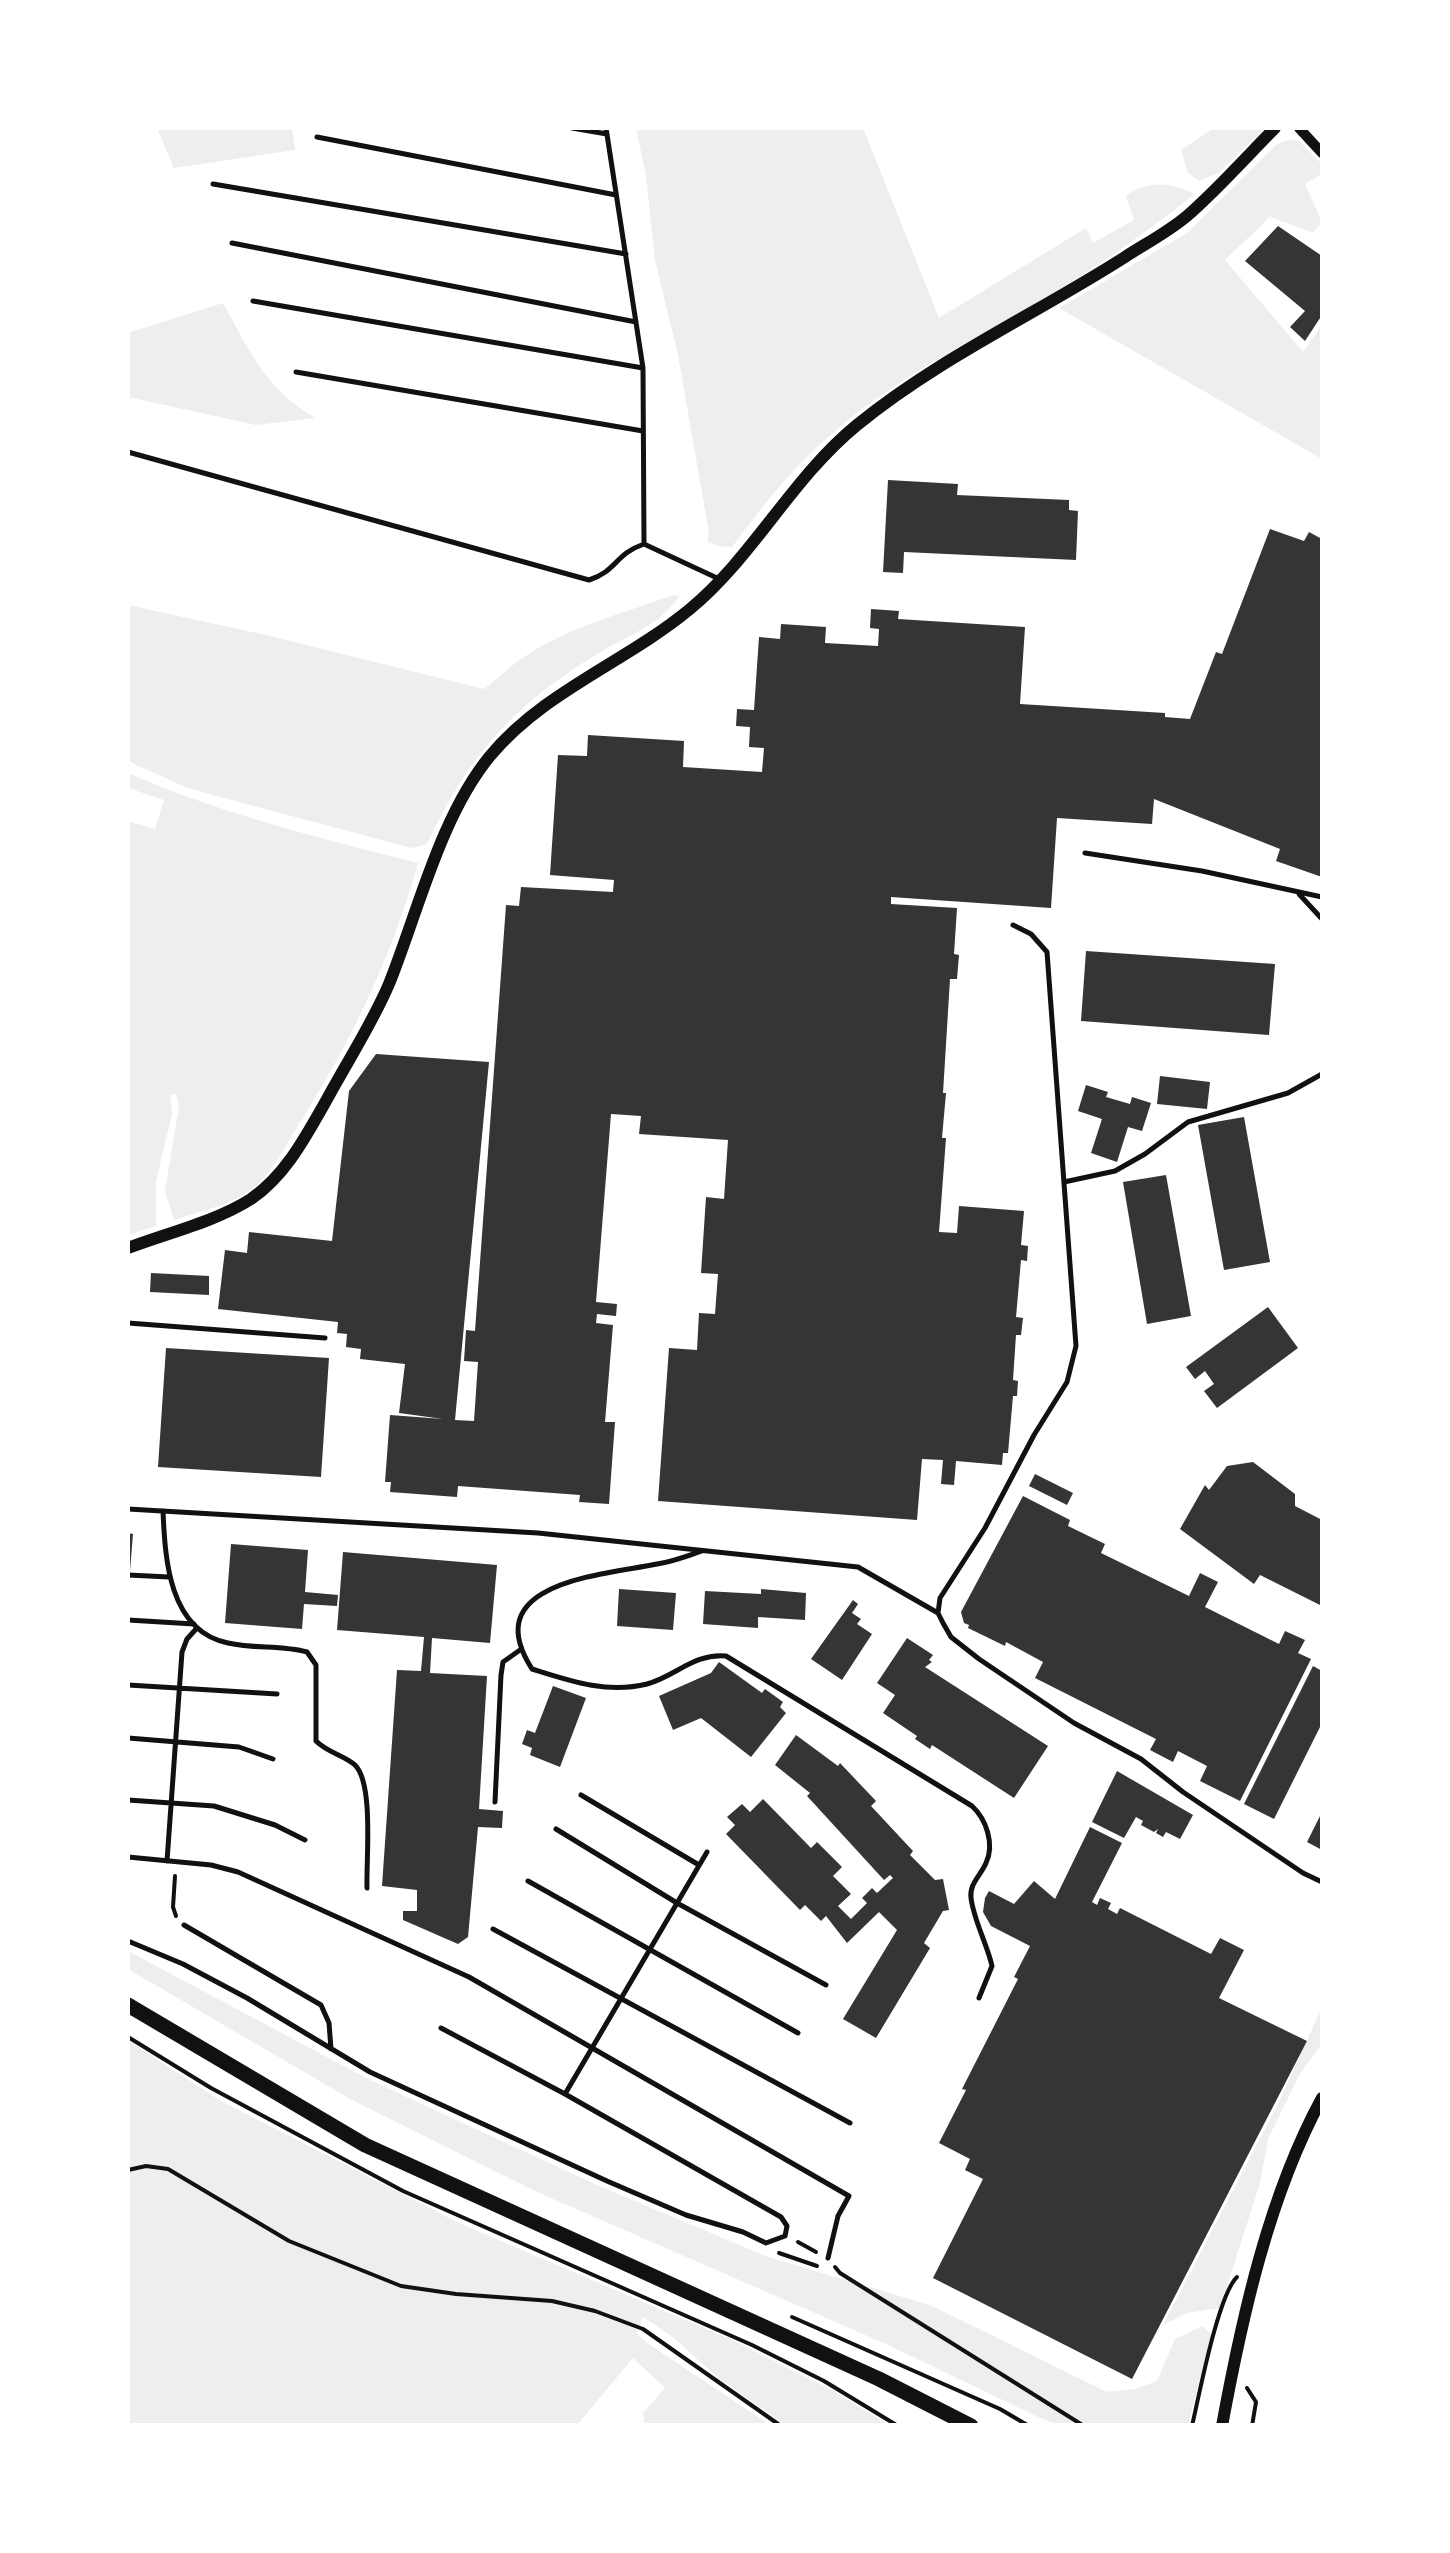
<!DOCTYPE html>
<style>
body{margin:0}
#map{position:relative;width:1450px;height:2553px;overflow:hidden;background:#fff;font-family:"Source Serif 4",serif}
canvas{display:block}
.frame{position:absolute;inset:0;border:130px solid #fff;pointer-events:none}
</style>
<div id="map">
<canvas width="1450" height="2553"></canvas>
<div class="frame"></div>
</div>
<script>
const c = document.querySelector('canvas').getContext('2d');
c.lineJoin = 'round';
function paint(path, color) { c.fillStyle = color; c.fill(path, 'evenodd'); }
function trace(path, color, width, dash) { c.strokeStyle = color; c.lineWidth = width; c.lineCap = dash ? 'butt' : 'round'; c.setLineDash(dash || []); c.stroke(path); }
paint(new Path2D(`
 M157,128H292L295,150L174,168Z
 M636,128H863L939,318L1086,228L1093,243L1134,220L1126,196C1149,180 1171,182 1195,194C1155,225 1115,255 1071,282C989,334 901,372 827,438C790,470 762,507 732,547L718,546L707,541L709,533L678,355L655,260L646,176Z
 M1214,128H1265L1219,173L1199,181L1188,173L1181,150Z
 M1289,140L1299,141L1322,164V174L1305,184L1322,222L1313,233L1270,217L1225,260L1303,352L1322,325V459L1059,308L1187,233L1277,144Z
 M223,303C250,352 265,388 315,418L256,425L128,397V333Z
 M673,595L679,596C660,626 628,635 599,653C514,704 469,755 427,844L412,848L220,797L185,787L128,761V605L266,635L484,689C499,678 512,664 527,655C571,626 625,613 673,595Z
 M128,773C221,814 320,838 418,863C391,959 350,1044 297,1127C284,1148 272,1174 252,1189C231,1205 198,1212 174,1220L165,1191L179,1106L176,1094L170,1095L172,1114L156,1181V1226L128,1235V821L155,829L164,800L128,788Z
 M128,1951L368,2079L599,2186L768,2257L930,2305L1107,2392L1135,2389L1157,2381L1175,2339L1202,2326L1212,2335L1188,2425H1057L1034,2415L886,2344L535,2191L352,2100L128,1969Z
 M1322,2007V2043L1300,2074L1268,2139L1260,2183L1220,2308L1187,2313L1163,2325L1279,2102Z
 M128,2040L221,2101L459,2223L739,2343L832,2390L889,2425H786L718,2378L674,2338L643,2317L637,2333L643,2340L770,2425H645L643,2413L665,2388L633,2358L577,2425H128Z`), '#eee');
paint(new Path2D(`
 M1278,226L1322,256V315L1305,341L1290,327L1305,311L1245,261Z
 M888,480L958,484L957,495L1069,500V510L1078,511L1076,560L904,552L903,573L883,572Z
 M1270,529L1304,541L1309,532L1322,539V877L1276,861L1280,849L1154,799L1152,824L1057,818L1051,908L891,897V904L957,908L954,954L959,955L957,979H950L943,1093H946L942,1138H946L939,1232L957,1233L959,1206L1024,1211L1021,1245L1028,1246L1027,1261L1021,1260L1016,1317L1023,1318L1021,1335H1016L1013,1380L1018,1381L1017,1396H1013L1008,1453H1003L1002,1465L956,1461L954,1485L941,1484L943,1460L922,1459L917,1520L658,1501L669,1348L697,1350L699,1313L715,1314L718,1274L701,1273L706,1197L724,1199L728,1140L639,1134L641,1116L611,1114L596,1302L617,1304L616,1316L597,1314L596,1323L613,1325L605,1422H615L609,1504L579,1502L580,1495L458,1486L457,1497L390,1492L391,1482H385L390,1415L443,1419L399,1413L405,1364L360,1359L361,1349L346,1347L347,1334L337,1333L338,1322L218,1309L225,1250L247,1253L249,1232L332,1241L349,1091L376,1054L489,1062L455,1420L474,1421L478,1362L464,1361L466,1330L475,1331L506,905L519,906L521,887L613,892L614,880L550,875L558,755L587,756L588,735L684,741L683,767L762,772L764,748L749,747L750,727L736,726L737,709L754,710L759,637L780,639L781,624L826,627L825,643L878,646L879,629L870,628L871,609L899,611L898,619L1025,627L1020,704L1165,713V717L1190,719L1216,652L1222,654Z
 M1086,951L1275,964L1269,1035L1081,1021Z
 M1160,1076L1210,1082L1207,1109L1157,1104Z
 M1086,1085L1108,1092L1106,1097L1130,1104L1132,1097L1151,1103L1142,1131L1128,1127L1117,1162L1091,1153L1102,1119L1078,1111Z
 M1244,1117L1270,1262L1224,1270L1198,1125Z
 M1166,1175L1191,1316L1147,1324L1123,1182Z
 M151,1273L209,1276V1295L150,1292Z
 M1268,1307L1298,1348L1217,1408L1204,1391L1214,1384L1205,1371L1195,1379L1186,1367Z
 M166,1348L329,1358L321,1477L158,1467Z
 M1253,1462L1295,1494V1506L1322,1520V1606L1260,1575L1254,1584L1180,1529L1205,1485L1209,1490L1227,1466Z
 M1035,1474L1073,1493L1067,1505L1029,1486Z
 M1023,1496L1070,1520L1068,1526L1105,1544L1101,1553L1189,1596L1200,1573L1218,1582L1205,1607L1279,1644L1285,1631L1305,1640L1298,1653L1311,1659L1240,1801L1200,1781L1207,1766L1178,1751L1173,1762L1150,1750L1156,1739L1035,1678L1043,1662L1006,1642L1005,1646L968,1628L969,1625L964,1623L961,1612Z
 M128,1533L133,1534L130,1571H128Z
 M231,1544L308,1550L305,1592L338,1595L337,1606L304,1604L302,1629L225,1623Z
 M343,1552L497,1565L490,1643L432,1638L430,1673L487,1676L479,1809L503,1811L502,1828L478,1827L468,1937L458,1944L403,1920V1911H417V1890L382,1886L397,1670L421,1671L424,1637L337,1630Z
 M619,1589L676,1593L673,1630L617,1626Z
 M761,1589L806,1593L805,1620L758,1617V1628L703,1624L705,1591L761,1594Z
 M853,1600L858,1604L852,1613L861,1619L857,1624L872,1634L842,1680L811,1659Z
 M907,1638L933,1655L929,1660L932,1662L925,1667L1048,1746L1014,1798L932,1745L930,1749L915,1739L917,1736L883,1713L895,1695L877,1683Z
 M719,1662L762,1693L765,1689L783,1702L780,1707L786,1713L751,1757L701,1718L673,1730L659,1696L711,1673Z
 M1313,1666L1322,1671V1723L1274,1819L1244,1804Z
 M553,1686L586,1698L560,1767L530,1755L532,1748L522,1744L527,1730L535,1733Z
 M796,1735L838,1766L840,1763L876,1801L871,1806L913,1851L910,1855L935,1880L943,1879L949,1910L943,1911L924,1943L930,1948L876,2038L843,2019L897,1930L879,1912L847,1943L826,1916L821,1921L805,1905L800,1910L726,1834L735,1825L727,1817L742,1804L750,1812L763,1799L811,1848L817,1842L842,1867L833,1876L851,1894L838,1906L851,1919L867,1903L862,1898L872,1888L877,1893L893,1878L890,1875L884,1880L807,1796L810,1793L775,1765Z
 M1117,1771L1193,1815L1180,1839L1166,1832L1163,1837L1156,1833L1158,1829L1154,1832L1141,1825L1143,1821L1136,1817L1124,1838L1092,1822Z
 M1322,1812V1850L1307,1842Z
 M1090,1827L1122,1843L1092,1902L1097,1905L1100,1898L1111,1903L1108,1909L1117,1914L1120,1908L1211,1954L1220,1938L1244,1950L1219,1998L1307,2041L1132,2379L933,2278L983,2179L965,2170L970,2159L939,2143L966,2090L962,2089L1018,1979L1014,1977L1030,1946L991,1926L983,1912L985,1898L989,1891L1014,1904L1034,1881L1055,1899Z`), '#353535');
trace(new Path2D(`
 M175,1876L173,1907L176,1916
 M128,2037L211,2088L403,2191L752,2345L824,2381L898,2426
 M128,2170L146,2166L168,2169L289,2241L401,2286L456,2294L552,2301L595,2311L643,2329L781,2426
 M798,2242L816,2252
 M779,2253L817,2266
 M835,2267L840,2273L1084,2426
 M792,2317L1000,2409L1029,2426
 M1247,2388L1256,2402L1252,2426
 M1192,2426C1199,2396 1218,2295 1237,2277`), '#111', 4);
trace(new Path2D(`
 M572,128L607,134
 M606,128L643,368L644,544
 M317,137L616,195
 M213,184L626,254
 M232,243L636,322
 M253,301L643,368
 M296,372L643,431
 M128,452L589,580C617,571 615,554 644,544L717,578
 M1085,853L1202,871L1322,897
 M1299,894L1322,919
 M1013,925L1031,934L1047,952L1076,1346L1067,1382L1034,1435L985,1528L940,1598L938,1613L943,1623L951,1637L979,1659L1074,1723L1141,1759L1183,1792L1303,1873L1322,1882
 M1064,1182L1115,1171L1145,1154L1188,1122L1288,1093L1322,1074
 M128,1323L325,1338
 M128,1509L538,1533L858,1567L938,1613
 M163,1511C165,1559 169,1631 228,1643C254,1649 282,1645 307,1652L316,1665V1741C328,1753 344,1755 355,1765C374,1784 366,1860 367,1888
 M702,1551C687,1556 672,1562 657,1564C603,1575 476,1582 532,1669C570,1681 607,1694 647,1684C676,1676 694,1653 726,1656L972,1806C986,1819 995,1844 986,1863C981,1875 969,1884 971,1898C974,1921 987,1944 992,1966L979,1998
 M128,1575L169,1577
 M128,1620L194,1624
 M128,1685L277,1694
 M128,1738L239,1747L273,1759
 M581,1795L699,1865
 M128,1800L214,1806L275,1825L305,1840
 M495,1802L501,1675L503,1662L520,1650
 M556,1829L677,1903L826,1985
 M128,1857L211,1865L238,1872L469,1977L849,2196L838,2216L828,2258
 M167,1861L182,1652L187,1639L197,1628
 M528,1881L798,2033
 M184,1925L321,2005L329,2023L331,2049
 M493,1929L850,2123
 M128,1941L183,1964L247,1998L370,2072L607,2181L686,2215L743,2232L766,2243L785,2236L787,2226L781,2217L565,2094
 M441,2028L565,2094L707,1852`), '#111', 5);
trace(new Path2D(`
 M1299,128L1322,153`), '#111', 10);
trace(new Path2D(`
 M128,1248C167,1233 215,1222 251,1199C286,1175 306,1136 326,1101C347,1062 372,1024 389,984C418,912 440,817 490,756C544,691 626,662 690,609C754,556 792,478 857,425C939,358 1036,314 1125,257C1145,244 1168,232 1187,216C1218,189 1246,157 1275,128
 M1222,2426C1242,2317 1269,2195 1322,2098`), '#111', 12);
trace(new Path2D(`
 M128,2005L365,2145L879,2379L971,2426`), '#111', 15);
</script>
